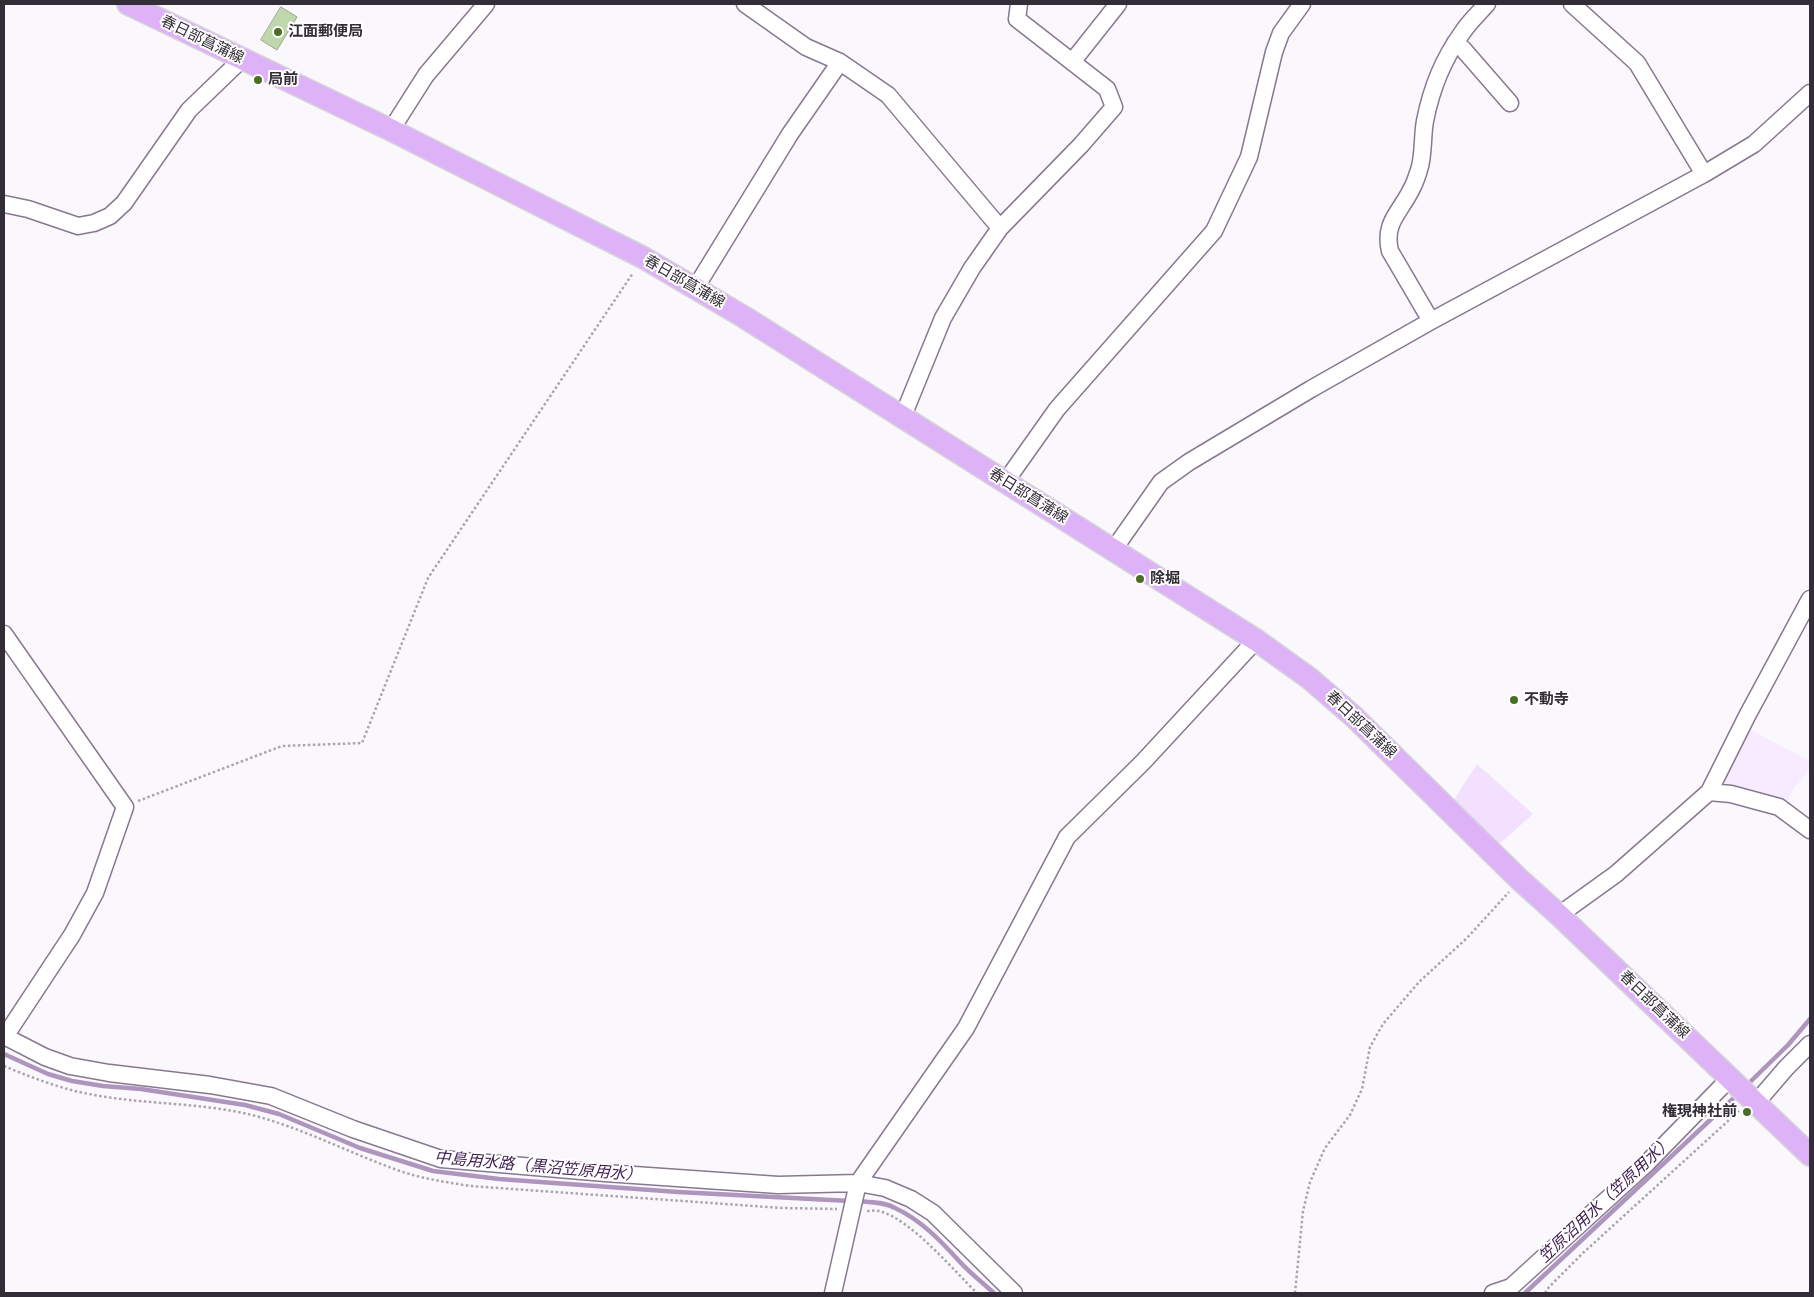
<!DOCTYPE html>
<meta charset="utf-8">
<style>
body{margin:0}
#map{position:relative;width:1814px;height:1297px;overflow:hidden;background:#fbf8fd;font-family:Arial,sans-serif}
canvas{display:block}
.frame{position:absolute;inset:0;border:5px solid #332d37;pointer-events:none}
</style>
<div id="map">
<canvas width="1814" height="1297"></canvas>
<div class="frame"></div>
</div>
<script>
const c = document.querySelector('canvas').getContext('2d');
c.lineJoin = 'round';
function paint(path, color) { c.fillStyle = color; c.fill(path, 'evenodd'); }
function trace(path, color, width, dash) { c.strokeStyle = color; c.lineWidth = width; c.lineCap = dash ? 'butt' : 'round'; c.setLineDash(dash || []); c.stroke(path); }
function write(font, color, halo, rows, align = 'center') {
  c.font = font + ' Arial,"Noto Sans JP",sans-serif'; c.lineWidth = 4; c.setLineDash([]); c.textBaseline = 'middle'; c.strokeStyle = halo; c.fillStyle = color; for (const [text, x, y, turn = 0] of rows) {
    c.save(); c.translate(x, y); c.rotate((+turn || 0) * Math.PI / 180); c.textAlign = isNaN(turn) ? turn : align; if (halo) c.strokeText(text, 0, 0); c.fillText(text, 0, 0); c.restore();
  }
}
paint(new Path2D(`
 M1749,729L1810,761V769L1794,788L1788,800L1784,801L1759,791L1726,785L1723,780Z`), '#f7ebff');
paint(new Path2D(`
 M1477,764L1533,814L1496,847L1452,803Z`), '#f2e0fe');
trace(new Path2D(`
 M4,1054L48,1074L72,1081L103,1086L141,1089L245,1105L279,1114L360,1148L433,1171L499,1179L678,1192L850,1201
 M1747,1085L1788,1045L1810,1019
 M858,1201C870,1202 884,1202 895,1208C921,1220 941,1241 960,1262C970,1273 983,1283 994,1293
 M1525,1293L1738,1094`), '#ae95bd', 4.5);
const building = new Path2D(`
 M281,7L297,17L277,50L261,40Z`);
paint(building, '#c0d7ac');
trace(building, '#98a68d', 1);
const minor = new Path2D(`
 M745,4L806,47L840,62L888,95L1000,228L972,268L943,318L903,416
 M1572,4L1637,63L1704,174
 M1455,43L1463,49L1510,103
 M1072,62L1118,4
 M391,130L426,75L486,4
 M4,204L28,209L78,226L94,223L110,216L124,203L189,110L242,59
 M1000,228L1081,145L1114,107L1107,89L1017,19L1019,4
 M696,287L790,134L840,62
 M1431,321L1390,251C1383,222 1401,212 1412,188C1415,183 1417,176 1419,170C1424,155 1422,137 1425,121C1431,90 1444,58 1462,33C1469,22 1479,13 1487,4
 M1006,481L1057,409L1214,231L1249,157L1274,52L1281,33L1302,4
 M1114,549L1161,482L1189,462L1311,389L1431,321L1704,174L1754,144L1810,93
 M4,634L125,807L95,893L72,935L4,1038
 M1709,792L1731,794L1779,807L1810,830
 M1559,915L1616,874L1709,792L1747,716L1810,599
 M4,1036L45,1057L70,1066L109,1073L210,1085L271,1096L353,1129L441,1159L605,1173L778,1185L858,1183L885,1188L911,1199L933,1213L1014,1293
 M1756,1103L1786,1068L1810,1044
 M833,1293L858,1183L966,1028L1067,837L1143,762L1256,640
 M1493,1293L1511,1287L1647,1163L1730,1078`);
const major = new Path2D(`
 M128,4L391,130L644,258L744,317L1256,640L1309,678L1353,716L1520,880L1559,915L1810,1155`);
trace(minor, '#877890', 19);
trace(major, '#d6d5d7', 24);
trace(new Path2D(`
 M138,801L282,746L362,743L428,578L633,273
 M4,1066C25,1075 49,1084 71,1090C129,1105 190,1101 248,1114C301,1127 349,1153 400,1171C423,1179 446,1182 470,1186L782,1208L837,1209
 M867,1211C871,1211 875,1210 879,1211C911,1219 953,1270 977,1293
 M1295,1293L1303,1211L1310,1182L1325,1148L1350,1115L1362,1089L1370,1047L1383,1024L1419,982L1467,938L1509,892
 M1545,1293L1549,1287L1583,1253L1739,1111`), '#a9a5ac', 2.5, [2.5, 2.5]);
trace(minor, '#fff', 16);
trace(major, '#ddb2f7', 21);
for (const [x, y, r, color] of [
 [278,32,5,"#4d6e26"],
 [258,80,5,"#4d6e26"],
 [1140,579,5,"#4d6e26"],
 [1514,700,5,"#4d6e26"],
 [1747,1112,5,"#4d6e26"]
]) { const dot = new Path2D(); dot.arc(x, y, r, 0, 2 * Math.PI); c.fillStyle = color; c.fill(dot); trace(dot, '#fff', 2); }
write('bold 15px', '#332d37', '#fff', [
 ["江面郵便局",288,32],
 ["局前",268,80],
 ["除堀",1150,579],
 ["不動寺",1524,700],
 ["権現神社前",1737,1112,"right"]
], 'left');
write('15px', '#332d37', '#fff', [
 ["春日部菖蒲線",202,40,26],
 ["春日部菖蒲線",684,282,30],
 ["春日部菖蒲線",1028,496,32],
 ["春日部菖蒲線",1361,725,43],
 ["春日部菖蒲線",1654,1005,44]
]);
write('italic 16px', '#3f1e51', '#fff', [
 ["中島用水路（黒沼笠原用水）",538,1167,5],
 ["笠原沼用水（笠原用水）",1606,1200,-43]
]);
</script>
